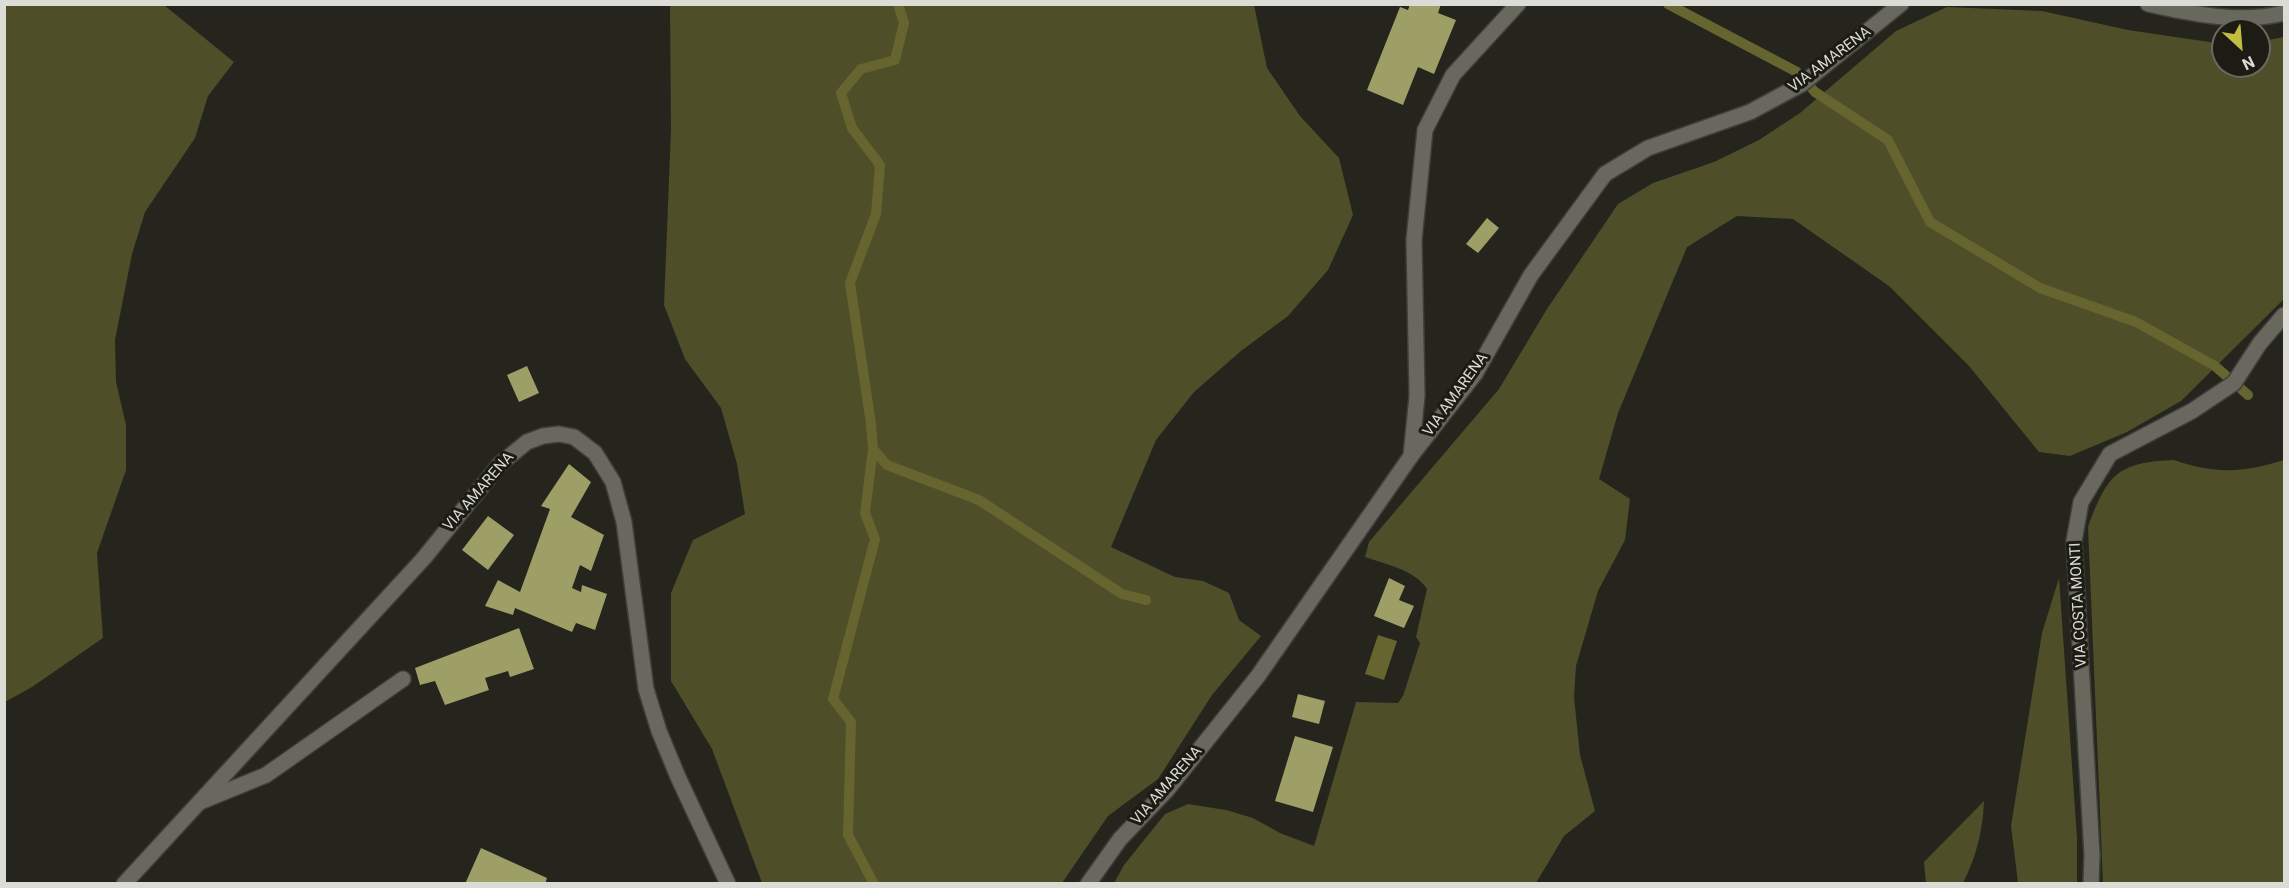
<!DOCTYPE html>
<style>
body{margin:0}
#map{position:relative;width:2289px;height:888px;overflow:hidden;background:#25251e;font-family:Roboto,sans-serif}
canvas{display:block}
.frame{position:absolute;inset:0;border:6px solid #dcdcd7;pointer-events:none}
.north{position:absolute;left:2211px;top:18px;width:60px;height:60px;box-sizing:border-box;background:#1c1c14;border:2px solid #696962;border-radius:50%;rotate:154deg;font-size:16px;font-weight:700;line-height:24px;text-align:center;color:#dcdcd7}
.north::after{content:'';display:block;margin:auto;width:21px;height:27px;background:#c1bd40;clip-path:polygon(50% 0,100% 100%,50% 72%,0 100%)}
</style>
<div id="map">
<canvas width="2289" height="888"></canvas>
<div class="frame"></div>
<div class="north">N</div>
</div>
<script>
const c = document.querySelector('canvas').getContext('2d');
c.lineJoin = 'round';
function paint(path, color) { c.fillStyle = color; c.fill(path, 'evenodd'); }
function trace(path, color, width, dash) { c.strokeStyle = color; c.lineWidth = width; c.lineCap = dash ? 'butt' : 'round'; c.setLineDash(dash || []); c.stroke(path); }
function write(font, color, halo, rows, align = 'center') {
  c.font = font + ' Roboto,sans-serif'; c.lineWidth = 6; c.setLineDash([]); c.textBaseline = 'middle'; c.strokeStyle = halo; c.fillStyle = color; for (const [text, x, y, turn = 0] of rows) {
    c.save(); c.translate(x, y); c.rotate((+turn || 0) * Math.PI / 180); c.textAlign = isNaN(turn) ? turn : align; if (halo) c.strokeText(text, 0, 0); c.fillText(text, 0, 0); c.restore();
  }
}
paint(new Path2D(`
 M5,4L164,5L234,62L208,96L195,138L145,212L132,254L115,340L116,382L126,425V470L97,553L103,638L32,687L5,702Z
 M670,5H1254L1267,68L1300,116L1339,158L1353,215L1328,270L1288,316L1241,351L1194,392L1156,440L1111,547L1175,577L1203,581L1229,593L1239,620L1261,636L1212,695L1158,779L1108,816L1062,883H762L712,749L671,681V593L693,540L745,514L737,464L721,408L685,359L664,305L671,129Z
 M1947,7L2042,11L2128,30L2223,44V66H2259V42L2284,37V299L2181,401L2127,432L2070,456L2039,452L1969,366L1889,286L1793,219L1737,216L1687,247L1618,413L1599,479L1630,499L1625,540L1598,591L1576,666L1574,697L1580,755L1595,811L1564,836L1536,883H1114L1124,865L1165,814L1188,804L1226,810L1253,818L1280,833L1314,846L1356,702L1398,703L1403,696L1420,643L1416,637L1427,589C1415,570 1385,564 1365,557L1369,542L1499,389L1547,309L1618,204L1653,183L1714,162L1759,140L1800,113L1896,31Z
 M2174,460C2214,474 2244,473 2284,460V883H2103L2088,527C2107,476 2116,462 2174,460Z
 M2059,578L2077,838V883H2018L2011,826L2042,633Z
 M1984,801C1983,831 1976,857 1963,883H1926L1924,862Z`), '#4e4e29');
paint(new Path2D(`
 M1378,635L1397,641L1384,680L1365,674Z`), '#66642f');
trace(new Path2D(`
 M1668,4L1797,72L1815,92L1888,140L1930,222L2040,288L2136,322L2215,366L2248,395
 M873,449L887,465L979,500L1122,594L1146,600
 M874,884L848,835L851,722L833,699L875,539L865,513L873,449L871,424L850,283L876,214L880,165L852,128L841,93L861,69L895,60L904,23L898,4`), '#66642f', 10);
paint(new Path2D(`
 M1410,4H1441L1438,13L1456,20L1434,74L1418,67L1403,105L1367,90L1400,7L1408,10Z
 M1487,218L1499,228L1478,253L1466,244Z
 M527,366L539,393L519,402L507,375Z
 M569,464L591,482L571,517L604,535L591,571L580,565L572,588L581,592L582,585L607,594L595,630L576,623L572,632L515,608L513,615L485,606L498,580L520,592L550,509L541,506Z
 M488,516L514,535L488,570L462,550Z
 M1389,578L1405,586L1399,600L1414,606L1404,628L1374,616Z
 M519,628L534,669L510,677L508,671L485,678L489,690L445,705L435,681L420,685L415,668Z
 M1298,694L1325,701L1319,724L1292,717Z
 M1295,736L1333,747L1313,812L1275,801Z
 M481,848L547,878L545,884H465Z`), '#9e9e67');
const service = new Path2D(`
 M200,802L266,775L403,679`);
const minor = new Path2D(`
 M1411,456L1417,396L1414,240L1425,130L1453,75L1518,4`);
const tertiary = new Path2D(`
 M2148,4C2192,14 2241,24 2284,13
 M124,884L424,558L500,464L527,442L543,436L559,434L574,437L595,453L613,482L624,522L646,689L659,731L678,777L728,884
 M1088,884L1120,839L1167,790L1258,676L1411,456L1475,374L1531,275L1605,174L1648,148L1750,112L1802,84L1901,4
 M2091,884L2092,855L2074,541L2081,502L2110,454L2192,411L2234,383L2260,343L2284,315`);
trace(service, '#3f3f3a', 18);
trace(minor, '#3f3f3a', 18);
trace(tertiary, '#3f3f3a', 18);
trace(service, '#68685f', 15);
trace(minor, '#68685f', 15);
trace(tertiary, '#68685f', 15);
write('15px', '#dcdcd7', '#1c1c14', [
 ["VIA AMARENA",1830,60,-37],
 ["VIA AMARENA",1456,395,-54],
 ["VIA AMARENA",479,492,-49],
 ["VIA COSTA MONTI",2079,605,-93],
 ["VIA AMARENA",1167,786,-49]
]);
</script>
